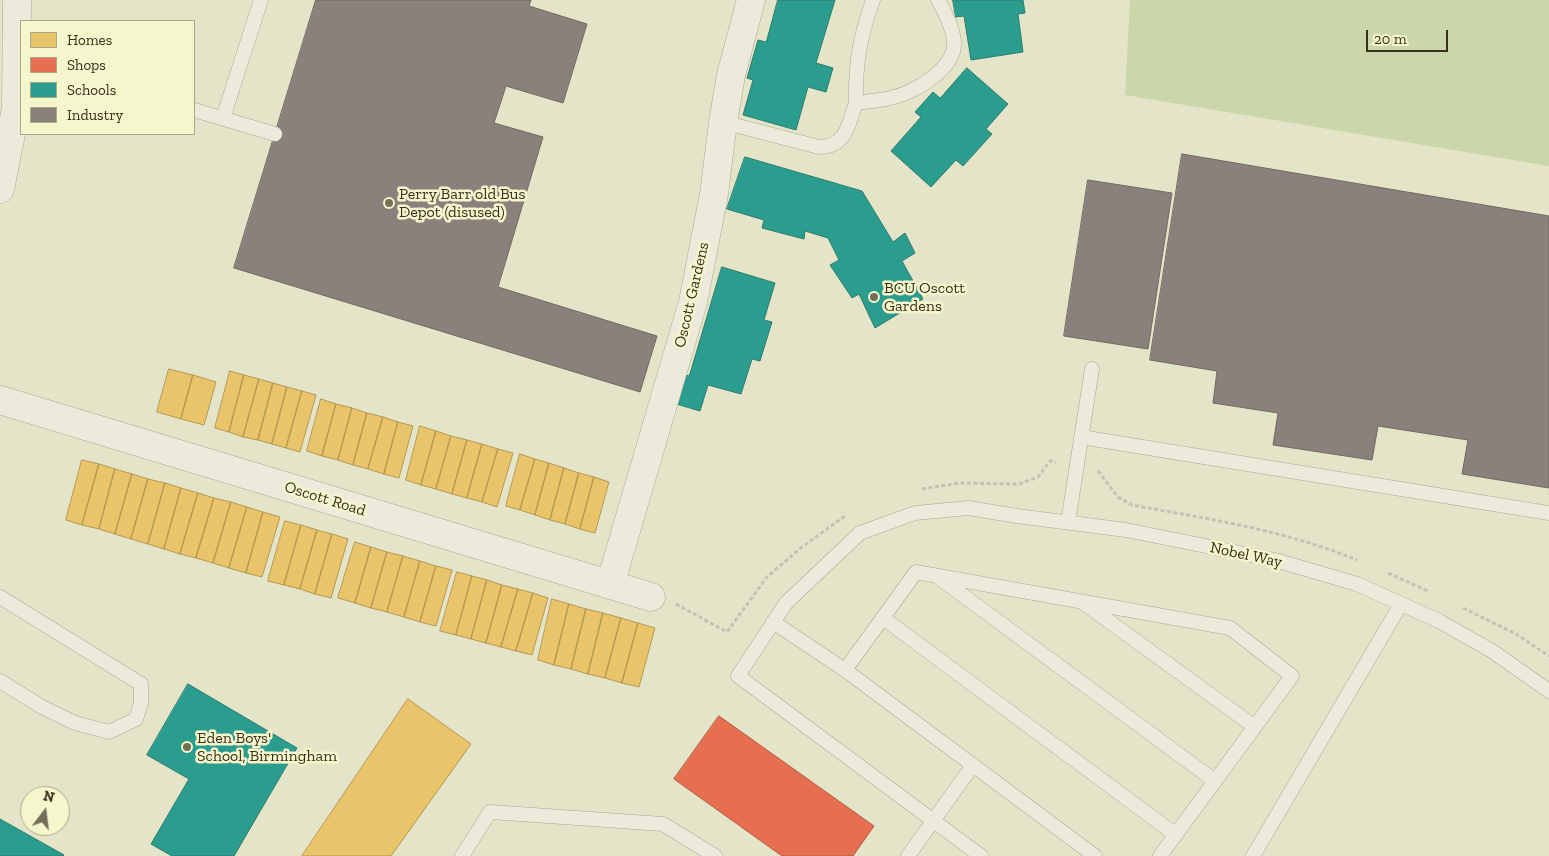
<!DOCTYPE html>
<style>
body{margin:0}
#map{position:relative;width:1549px;height:856px;overflow:hidden;background:#e4e4c9;font-family:"Zilla Slab",serif}
canvas{display:block}
.legend{position:absolute;left:20px;top:20px;width:175px;height:115px;box-sizing:border-box;background:#f6f6cd;border:1px solid #aaa786;margin:0;padding:6px 9px;list-style:none;font-size:15px;color:#37301b}
.legend li{display:flex;align-items:center;gap:10px;height:25px}
.legend b{width:25px;border:1px solid #aaa786}
.north{position:absolute;left:20px;top:786px;width:50px;height:50px;box-sizing:border-box;background:#f6f6cd;border:1px solid #aaa786;border-radius:50%;rotate:15deg;font-size:14px;font-weight:700;line-height:20px;text-align:center;color:#37301b}
.north::after{content:'';display:block;margin:auto;width:18px;height:22px;background:#746f58;clip-path:polygon(50% 0,100% 100%,50% 72%,0 100%)}
.scale{position:absolute;left:1366px;top:30px;width:82px;height:22px;box-sizing:border-box;border:2px solid #37301b;border-top:0;padding-left:6px;font-size:15px;line-height:18px;white-space:nowrap;color:#37301b;-webkit-text-stroke:4px #f6f6cd;paint-order:stroke}
</style>
<div id="map">
<canvas width="1549" height="856"></canvas>
<ul class="legend">
<li><b style="height:14px;background:#e9c46a"></b>Homes</li>
<li><b style="height:14px;background:#e76f51"></b>Shops</li>
<li><b style="height:14px;background:#2a9d8f"></b>Schools</li>
<li><b style="height:14px;background:#8a817c"></b>Industry</li>
</ul>
<div class="north">N</div>
<div class="scale">20 m</div>
</div>
<script>
const c = document.querySelector('canvas').getContext('2d');
c.lineJoin = 'round';
function paint(path, color) { c.fillStyle = color; c.fill(path, 'evenodd'); }
function trace(path, color, width, dash) { c.strokeStyle = color; c.lineWidth = width; c.lineCap = dash ? 'butt' : 'round'; c.setLineDash(dash || []); c.stroke(path); }
function write(font, color, halo, rows, align = 'center') {
  c.font = font + ' "Zilla Slab",serif'; c.lineWidth = 5; c.setLineDash([]); c.textBaseline = 'middle'; c.strokeStyle = halo; c.fillStyle = color; for (const [text, x, y, turn = 0] of rows) {
    c.save(); c.translate(x, y); c.rotate((+turn || 0) * Math.PI / 180); c.textAlign = isNaN(turn) ? turn : align; if (halo) c.strokeText(text, 0, 0); c.fillText(text, 0, 0); c.restore();
  }
}
paint(new Path2D(`
 M1130,0H1549V166L1125,95Z`), '#cbd7ab');
const homes = new Path2D(`
 M169,369L193,375L181,419L157,412Z
 M230,371L244,375L229,432L215,428Z
 M193,375L216,382L204,425L181,419Z
 M244,375L259,379L243,437L229,432Z
 M259,379L273,383L258,440L243,437Z
 M273,383L287,387L272,444L258,440Z
 M287,387L302,391L286,448L272,444Z
 M302,391L316,395L300,452L286,448Z
 M321,399L336,404L322,456L307,451Z
 M336,404L352,408L338,460L322,456Z
 M352,408L367,413L353,465L338,460Z
 M367,413L383,417L368,469L353,465Z
 M383,417L398,422L384,474L368,469Z
 M398,422L413,426L399,478L384,474Z
 M420,426L436,431L421,485L406,480Z
 M436,431L451,436L436,489L421,485Z
 M451,436L467,440L452,494L436,489Z
 M467,440L482,444L467,498L452,494Z
 M482,444L498,449L482,502L467,498Z
 M498,449L513,453L497,507L482,502Z
 M520,454L535,459L520,510L506,506Z
 M535,459L549,463L535,515L520,510Z
 M82,460L99,464L82,525L66,520Z
 M549,463L564,468L550,520L535,515Z
 M99,464L115,469L99,529L82,525Z
 M564,468L579,473L565,524L550,520Z
 M115,469L132,474L115,534L99,529Z
 M579,473L594,477L580,529L565,524Z
 M132,474L148,479L131,539L115,534Z
 M594,477L609,482L595,533L580,529Z
 M148,479L165,483L148,544L131,539Z
 M165,483L181,488L164,549L148,544Z
 M181,488L198,493L180,554L164,549Z
 M198,493L214,498L196,558L180,554Z
 M214,498L231,502L213,563L196,558Z
 M231,502L247,507L229,568L213,563Z
 M247,507L263,512L246,573L229,568Z
 M263,512L280,517L262,577L246,573Z
 M285,521L301,525L284,585L268,581Z
 M301,525L317,530L300,589L284,585Z
 M317,530L332,534L315,594L300,589Z
 M332,534L348,539L331,598L315,594Z
 M355,542L371,547L355,603L338,598Z
 M371,547L387,552L371,608L355,603Z
 M387,552L403,556L387,612L371,608Z
 M403,556L420,561L404,617L387,612Z
 M420,561L436,566L420,622L404,617Z
 M436,566L452,570L436,626L420,622Z
 M457,572L472,576L456,635L440,631Z
 M472,576L487,580L471,639L456,635Z
 M487,580L502,585L486,643L471,639Z
 M502,585L518,589L501,647L486,643Z
 M518,589L533,593L516,651L501,647Z
 M533,593L548,598L532,655L516,651Z
 M552,599L569,604L554,665L538,660Z
 M569,604L586,609L571,669L554,665Z
 M586,609L603,613L588,674L571,669Z
 M603,613L621,618L605,678L588,674Z
 M621,618L638,623L622,683L605,678Z
 M638,623L655,628L639,687L622,683Z
 M408,699L471,744L391,856H302Z`);
paint(homes, '#e9c46a');
trace(homes, '#b49852', 1);
const shops = new Path2D(`
 M719,716L874,826L853,856H782L674,779Z`);
paint(shops, '#e76f51');
trace(shops, '#b25c41', 1);
const schools = new Path2D(`
 M778,0H835L816,63L833,68L826,92L808,87L796,130L743,115L753,80L747,78L758,40L766,42Z
 M953,0H1023L1025,13L1018,14L1023,52L971,60L964,16L956,17Z
 M967,68L1008,104L986,129L992,134L963,166L956,160L931,187L891,151L921,117L915,112L933,92L940,98Z
 M745,157L862,191L893,242L905,233L915,253L902,261L923,299L875,328L859,294L852,298L830,265L839,260L828,238L805,231L804,239L762,228L764,220L727,209Z
 M722,267L775,283L764,320L772,322L760,361L752,359L741,394L708,385L700,411L673,403L682,374L689,376Z
 M188,684L297,748L234,856H172L151,844L189,779L147,755Z
 M0,819L64,855L63,856H0Z`);
paint(schools, '#2a9d8f');
trace(schools, '#2e7c6c', 1);
const industry = new Path2D(`
 M316,0H531L529,6L587,24L563,103L506,86L494,123L543,137L498,287L657,336L640,392L234,268Z
 M1182,154L1549,216V488L1462,474L1468,440L1378,426L1372,460L1273,445L1278,413L1213,403L1217,371L1150,360Z
 M1088,180L1172,193L1148,349L1064,336Z`);
paint(industry, '#8a817c');
trace(industry, '#71695f', 1);
const lane = new Path2D(`
 M856,103C855,65 860,36 873,0
 M194,110L275,134
 M223,118L261,0
 M723,122L819,147C847,147 848,124 856,103C867,101 879,101 890,98C915,93 957,68 954,40C952,26 945,12 938,0
 M1081,437L1549,513
 M1068,522L1092,369
 M938,577L1215,781
 M0,597L141,684V703L136,719L109,732L75,723L42,707L0,681
 M1085,604L1255,727
 M883,618L1176,835
 M773,622L845,670L916,572L1230,628L1292,676L1160,856
 M845,670L1095,856
 M462,856L490,812L663,824L715,856
 M908,856L973,765
 M981,856L738,676L786,603L860,533L915,513L968,508L1017,516L1126,530L1275,560L1357,584L1439,621L1492,651L1549,691
 M1253,856L1401,604`);
const street = new Path2D(`
 M0,189L16,108L17,0
 M0,400L651,597
 M610,585L693,302L714,194L723,122L731,75L751,0`);
trace(lane, '#a9a693', 15);
trace(street, '#a9a693', 29);
trace(new Path2D(`
 M1098,471L1118,497L1132,505C1208,519 1285,530 1357,560
 M922,489L960,483L1019,484L1038,477L1050,461L1056,462
 M1388,573L1428,591
 M676,604L727,632L767,577L802,547L845,516
 M1463,608L1516,634L1549,656`), '#c4c2b2', 3, [4, 2.5]);
trace(lane, '#ecebdb', 14);
trace(street, '#ecebdb', 28);
for (const [x, y, r, color] of [
 [389,203,5,"#746f58"],
 [874,297,5,"#746f58"],
 [187,747,5,"#746f58"]
]) { const dot = new Path2D(); dot.arc(x, y, r, 0, 2 * Math.PI); c.fillStyle = color; c.fill(dot); trace(dot, '#f6f6cd', 2); }
write('16px', '#37301b', '#f6f6cd', [
 ["Perry Barr old Bus",399,194],
 ["Depot (disused)",399,212],
 ["BCU Oscott",884,288],
 ["Gardens",884,306],
 ["Eden Boys'",197,738],
 ["School, Birmingham",197,756]
], 'left');
write('16px', '#37301b', '#f6f6cd', [
 ["Oscott Gardens",692,295,-77],
 ["Oscott Road",325,499,17],
 ["Nobel Way",1246,555,12]
]);
</script>
